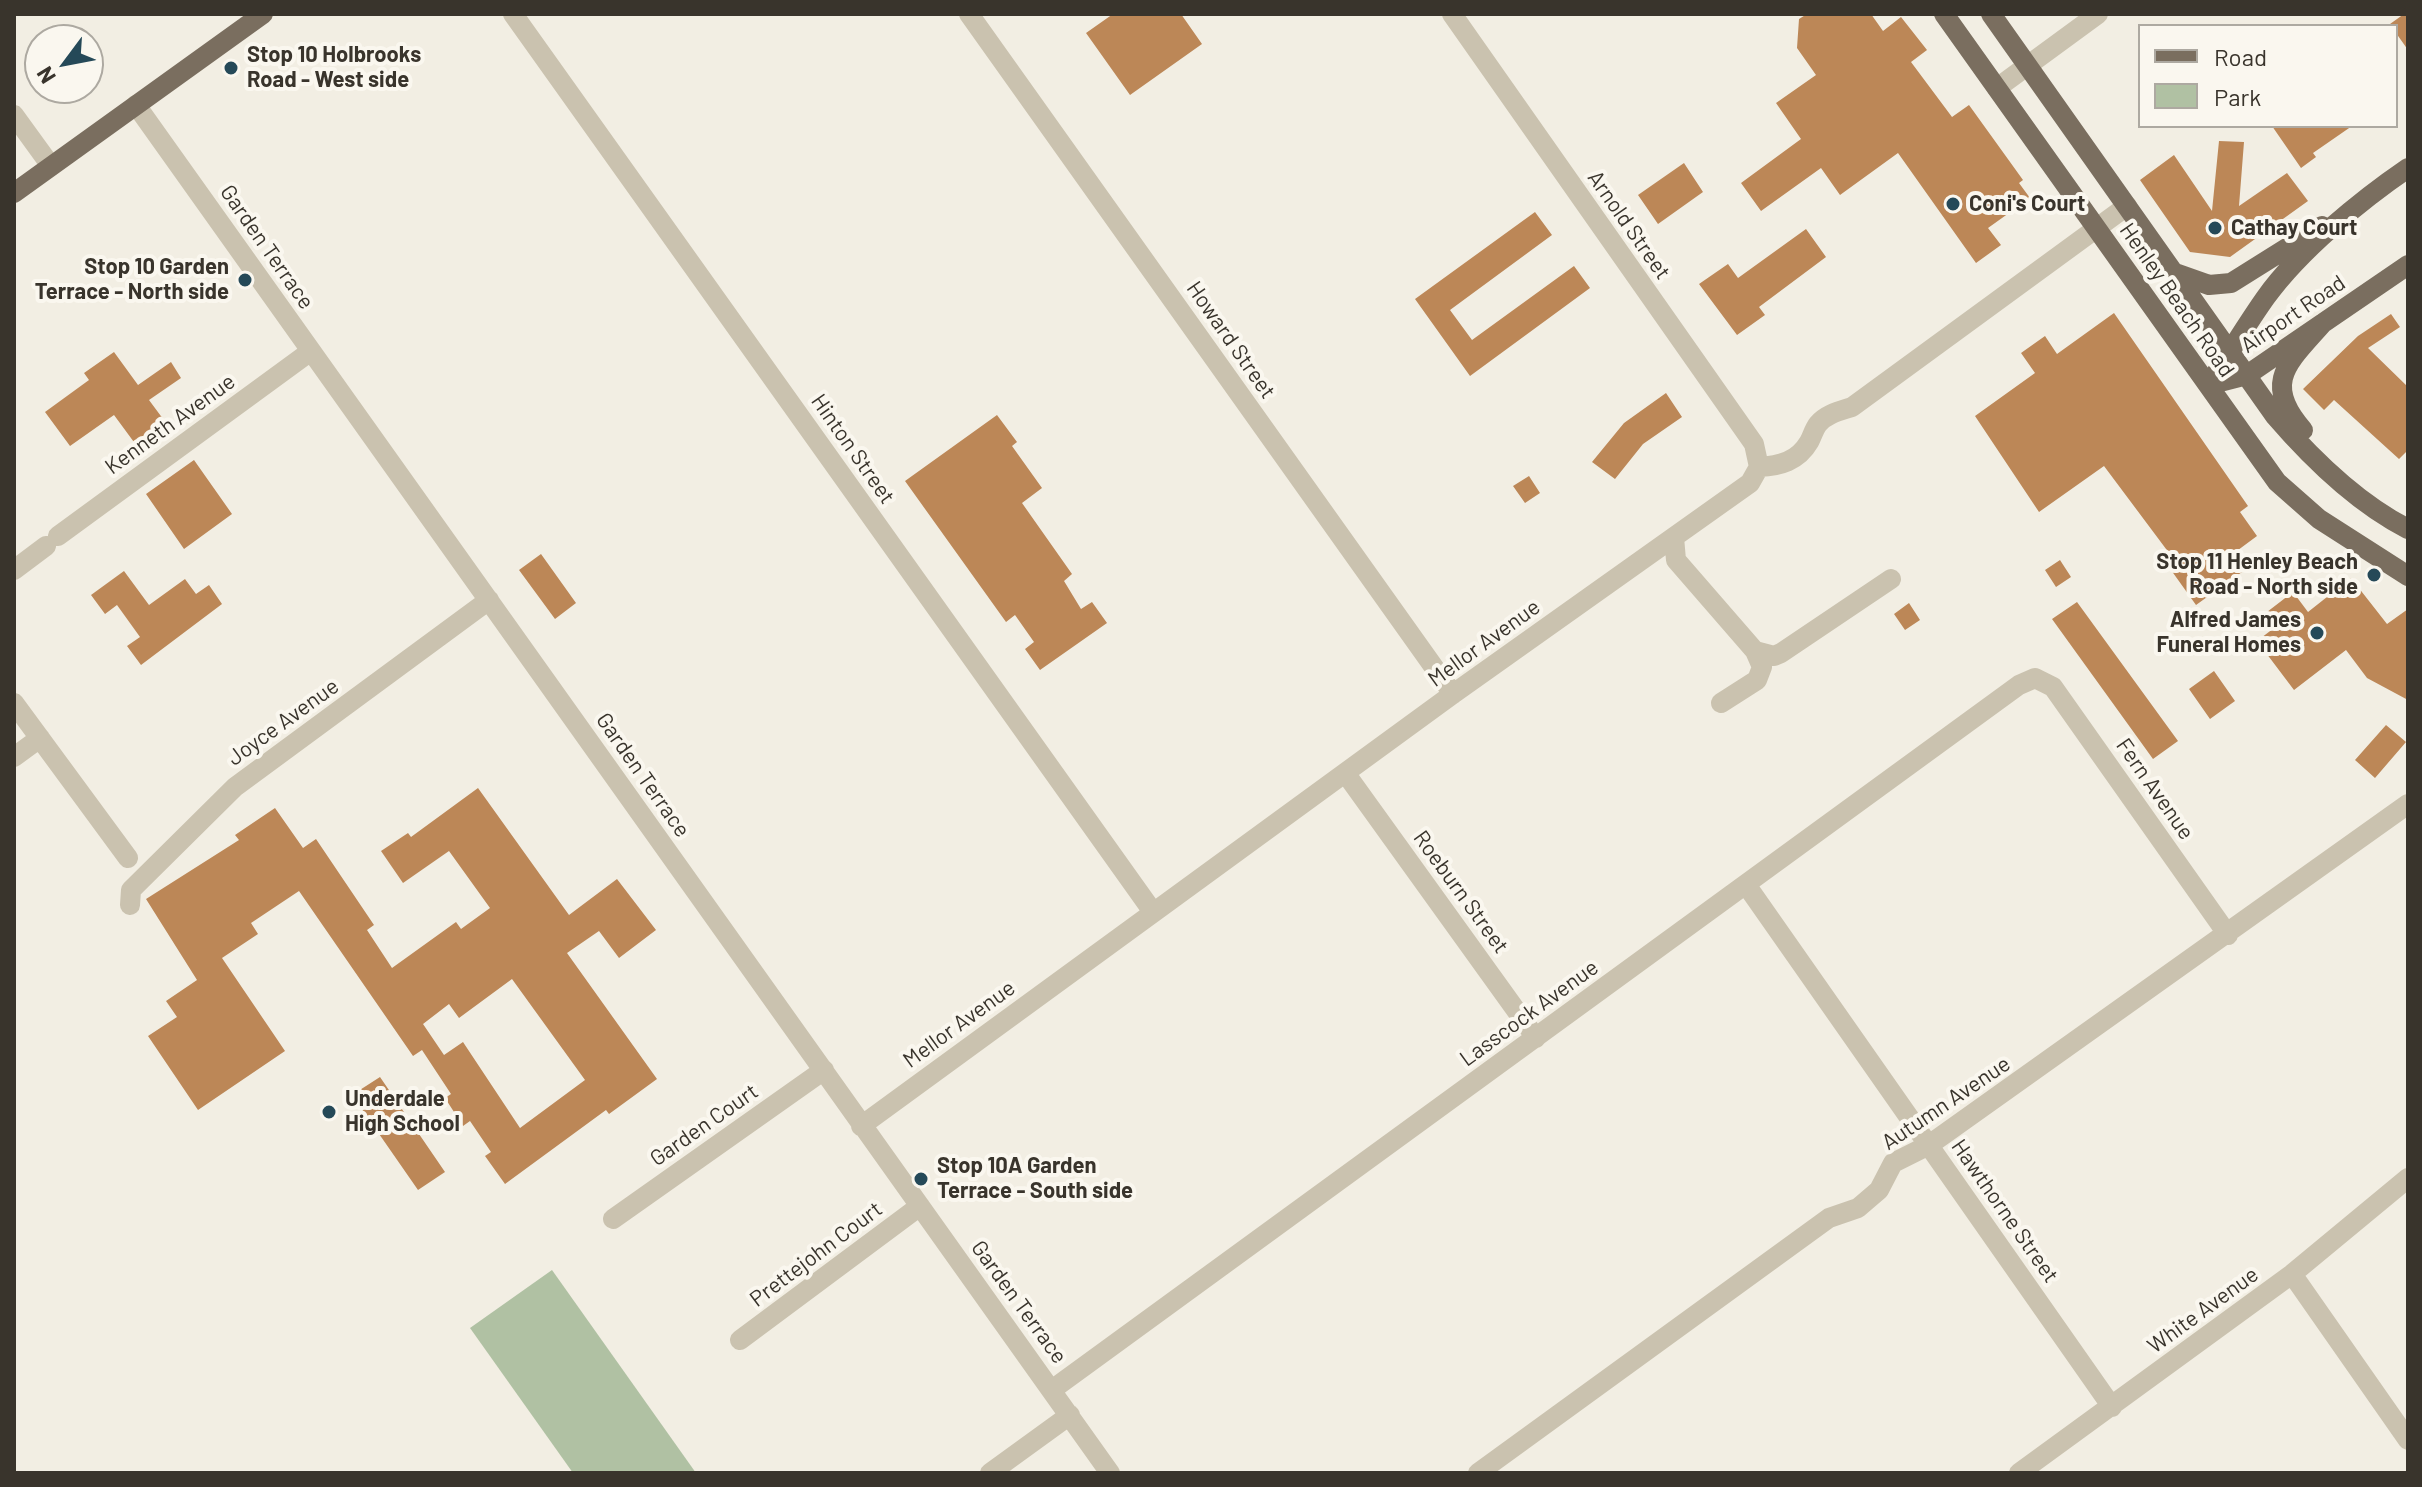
<!DOCTYPE html>
<style>
body{margin:0}
#map{position:relative;width:2422px;height:1487px;overflow:hidden;background:#f2eee3;font-family:Barlow,sans-serif}
canvas{display:block}
.frame{position:absolute;inset:0;border:16px solid #39342c;pointer-events:none}
.legend{position:absolute;left:2138px;top:24px;width:260px;height:104px;box-sizing:border-box;background:#faf7ef;border:2px solid #ada9a1;margin:0;padding:10px 14px;list-style:none;font-size:24px;color:#39342c}
.legend li{display:flex;align-items:center;gap:16px;height:40px}
.legend b{width:40px;border:2px solid #ada9a1}
.north{position:absolute;left:24px;top:24px;width:80px;height:80px;box-sizing:border-box;background:#faf7ef;border:2px solid #ada9a1;border-radius:50%;rotate:238deg;font-size:22px;font-weight:700;line-height:32px;text-align:center;color:#39342c}
.north::after{content:'';display:block;margin:auto;width:28px;height:36px;background:#254958;clip-path:polygon(50% 0,100% 100%,50% 72%,0 100%)}
</style>
<div id="map">
<canvas width="2422" height="1487"></canvas>
<div class="frame"></div>
<ul class="legend">
<li><b style="height:10px;background:#7a6e5f"></b>Road</li>
<li><b style="height:22px;background:#b0c1a3"></b>Park</li>
</ul>
<div class="north">N</div>
</div>
<script>
const c = document.querySelector('canvas').getContext('2d');
c.lineJoin = 'round';
function paint(path, color) { c.fillStyle = color; c.fill(path, 'evenodd'); }
function trace(path, color, width, dash) { c.strokeStyle = color; c.lineWidth = width; c.lineCap = dash ? 'butt' : 'round'; c.setLineDash(dash || []); c.stroke(path); }
function write(font, color, halo, rows, align = 'center') {
  c.font = font + ' Barlow,sans-serif'; c.lineWidth = 8; c.setLineDash([]); c.textBaseline = 'middle'; c.strokeStyle = halo; c.fillStyle = color; for (const [text, x, y, turn = 0] of rows) {
    c.save(); c.translate(x, y); c.rotate((+turn || 0) * Math.PI / 180); c.textAlign = isNaN(turn) ? turn : align; if (halo) c.strokeText(text, 0, 0); c.fillText(text, 0, 0); c.restore();
  }
}
paint(new Path2D(`
 M552,1270L696,1473H573L470,1328Z`), '#b0c1a3');
paint(new Path2D(`
 M1113,14H1181L1202,44L1130,95L1086,33Z
 M1807,14H1871L1883,31L1901,17L1927,50L1911,62L1952,117L1969,105L2023,180L2019,183L2030,198L1988,228L2001,245L1976,263L1898,153L1840,195L1821,168L1761,211L1741,183L1801,139L1776,103L1816,75L1797,48L1799,19Z
 M2404,14H2408V50L2396,33V26L2390,24Z
 M2272,126H2352L2313,153L2316,157L2301,168Z
 M2219,141L2244,142L2239,206L2287,173L2308,201L2230,257L2190,252L2140,180L2174,155L2212,211Z
 M1684,163L1703,192L1658,224L1638,195Z
 M1535,212L1552,235L1450,310L1472,340L1574,266L1590,288L1470,376L1415,299Z
 M1806,229L1826,257L1759,307L1765,315L1737,335L1699,284L1728,264L1738,278Z
 M2114,313L2248,506L2240,512L2257,536L2230,556L2242,572L2196,605L2171,570L2178,565L2104,466L2039,512L1975,416L2035,373L2021,353L2045,336L2057,354Z
 M2391,314L2400,327L2368,348L2408,387V450L2399,459L2334,400L2324,410L2303,389L2358,336Z
 M114,352L138,385L171,362L181,378L149,400L172,431L142,453L114,415L70,446L45,412L89,380L84,373Z
 M1666,393L1682,417L1643,444L1615,479L1592,462L1624,423Z
 M997,415L1017,442L1012,446L1042,488L1022,503L1072,574L1064,581L1081,609L1092,602L1107,623L1040,670L1025,649L1034,642L1015,615L1006,622L905,481Z
 M194,460L232,514L184,549L146,494Z
 M1529,476L1540,493L1525,503L1513,486Z
 M541,554L576,603L555,619L519,570Z
 M2060,560L2071,577L2056,587L2045,570Z
 M124,571L149,605L185,579L196,594L209,585L222,604L141,665L127,646L140,637L117,605L105,614L91,595Z
 M2351,578L2387,624L2408,609V700L2367,678L2346,650L2294,690L2257,641L2278,625L2267,612L2293,592L2308,612Z
 M2077,602L2178,741L2153,759L2052,619Z
 M1909,603L1920,620L1905,630L1894,614Z
 M2214,671L2235,701L2210,719L2189,689Z
 M2386,725L2406,742L2375,778L2355,760Z
 M478,788L569,915L617,879L656,930L619,958L599,931L567,953L657,1079L609,1114L606,1110L505,1184L485,1156L491,1152L470,1121L463,1126L445,1098L451,1094L422,1050L413,1056L299,891L251,923L258,934L222,958L285,1051L198,1110L148,1036L177,1017L166,1001L197,980L146,899L239,840L235,835L275,808L303,848L316,839L374,925L367,930L392,968L456,922L461,929L490,908L449,851L403,883L381,851L408,833L411,837ZM512,979L585,1080L520,1128L463,1042L444,1055L423,1024L449,1004L459,1018Z
 M380,1077L445,1172L418,1190L352,1095Z`), '#bc8757');
trace(new Path2D(`
 M513,14L1153,912
 M969,14L1453,694
 M1452,14L1754,444L1759,467
 M1997,88L2098,14
 M136,105L1110,1473
 M14,115L51,166
 M58,536L311,351
 M1674,537L1676,560L1755,651L1774,656L1781,653L1891,579
 M14,570L46,546
 M14,703L128,858
 M1721,703L1757,680L1762,667L1755,651
 M14,757L40,738
 M1346,774L1536,1038
 M1747,886L2112,1407
 M130,905L131,890L235,787L489,600
 M861,1126L1453,694L1750,483L1759,467C1780,466 1798,461 1809,442C1812,437 1814,429 1818,424C1826,414 1840,411 1852,407L2127,206
 M613,1219L824,1070
 M2292,1274L2408,1440
 M740,1340L920,1206
 M1053,1389L2019,685L2035,678L2053,687L2228,935
 M990,1473L1070,1415
 M1478,1473L1829,1218L1858,1208L1879,1190L1893,1163L1929,1145L2408,804
 M2019,1473L2292,1274L2408,1178`), '#cac2af', 20);
trace(new Path2D(`
 M1944,14L2277,482L2319,519L2408,576
 M1991,14L2275,416C2312,459 2357,503 2408,529
 M14,193L263,14
 M2175,273L2209,285L2231,283L2322,226
 M2208,385C2228,356 2246,325 2266,297C2300,250 2361,200 2408,168
 M2208,385L2247,375L2408,265
 M2303,430C2261,382 2289,362 2323,323`), '#7a6e5f', 20);
for (const [x, y, r, color] of [
 [231,68,8,"#254958"],
 [1953,204,8,"#254958"],
 [2215,228,8,"#254958"],
 [245,280,8,"#254958"],
 [2374,575,8,"#254958"],
 [2317,633,8,"#254958"],
 [329,1112,8,"#254958"],
 [921,1179,8,"#254958"]
]) { const dot = new Path2D(); dot.arc(x, y, r, 0, 2 * Math.PI); c.fillStyle = color; c.fill(dot); trace(dot, '#faf7ef', 3); }
write('bold 22px', '#39342c', '#faf7ef', [
 ["Stop 10 Holbrooks",247,55],
 ["Road - West side",247,80],
 ["Coni's Court",1969,204],
 ["Cathay Court",2231,228],
 ["Stop 10 Garden",229,267,"right"],
 ["Terrace - North side",229,292,"right"],
 ["Stop 11 Henley Beach",2358,562,"right"],
 ["Road - North side",2358,587,"right"],
 ["Alfred James",2301,620,"right"],
 ["Funeral Homes",2301,645,"right"],
 ["Underdale",345,1099],
 ["High School",345,1124],
 ["Stop 10A Garden",937,1166],
 ["Terrace - South side",937,1191]
], 'left');
write('22px', '#39342c', '#faf7ef', [
 ["Arnold Street",1629,225,55],
 ["Garden Terrace",267,247,55],
 ["Henley Beach Road",2177,300,55],
 ["Airport Road",2293,314,-34],
 ["Howard Street",1231,340,55],
 ["Kenneth Avenue",170,424,-36],
 ["Hinton Street",853,449,55],
 ["Mellor Avenue",1484,643,-36],
 ["Joyce Avenue",283,722,-36],
 ["Garden Terrace",643,775,55],
 ["Fern Avenue",2155,789,55],
 ["Roeburn Street",1461,892,54],
 ["Lasscock Avenue",1529,1013,-36],
 ["Mellor Avenue",959,1024,-36],
 ["Autumn Avenue",1946,1103,-34],
 ["Garden Court",704,1125,-35],
 ["Hawthorne Street",2005,1211,55],
 ["Prettejohn Court",816,1254,-37],
 ["Garden Terrace",1019,1302,54],
 ["White Avenue",2203,1310,-36]
]);
</script>
